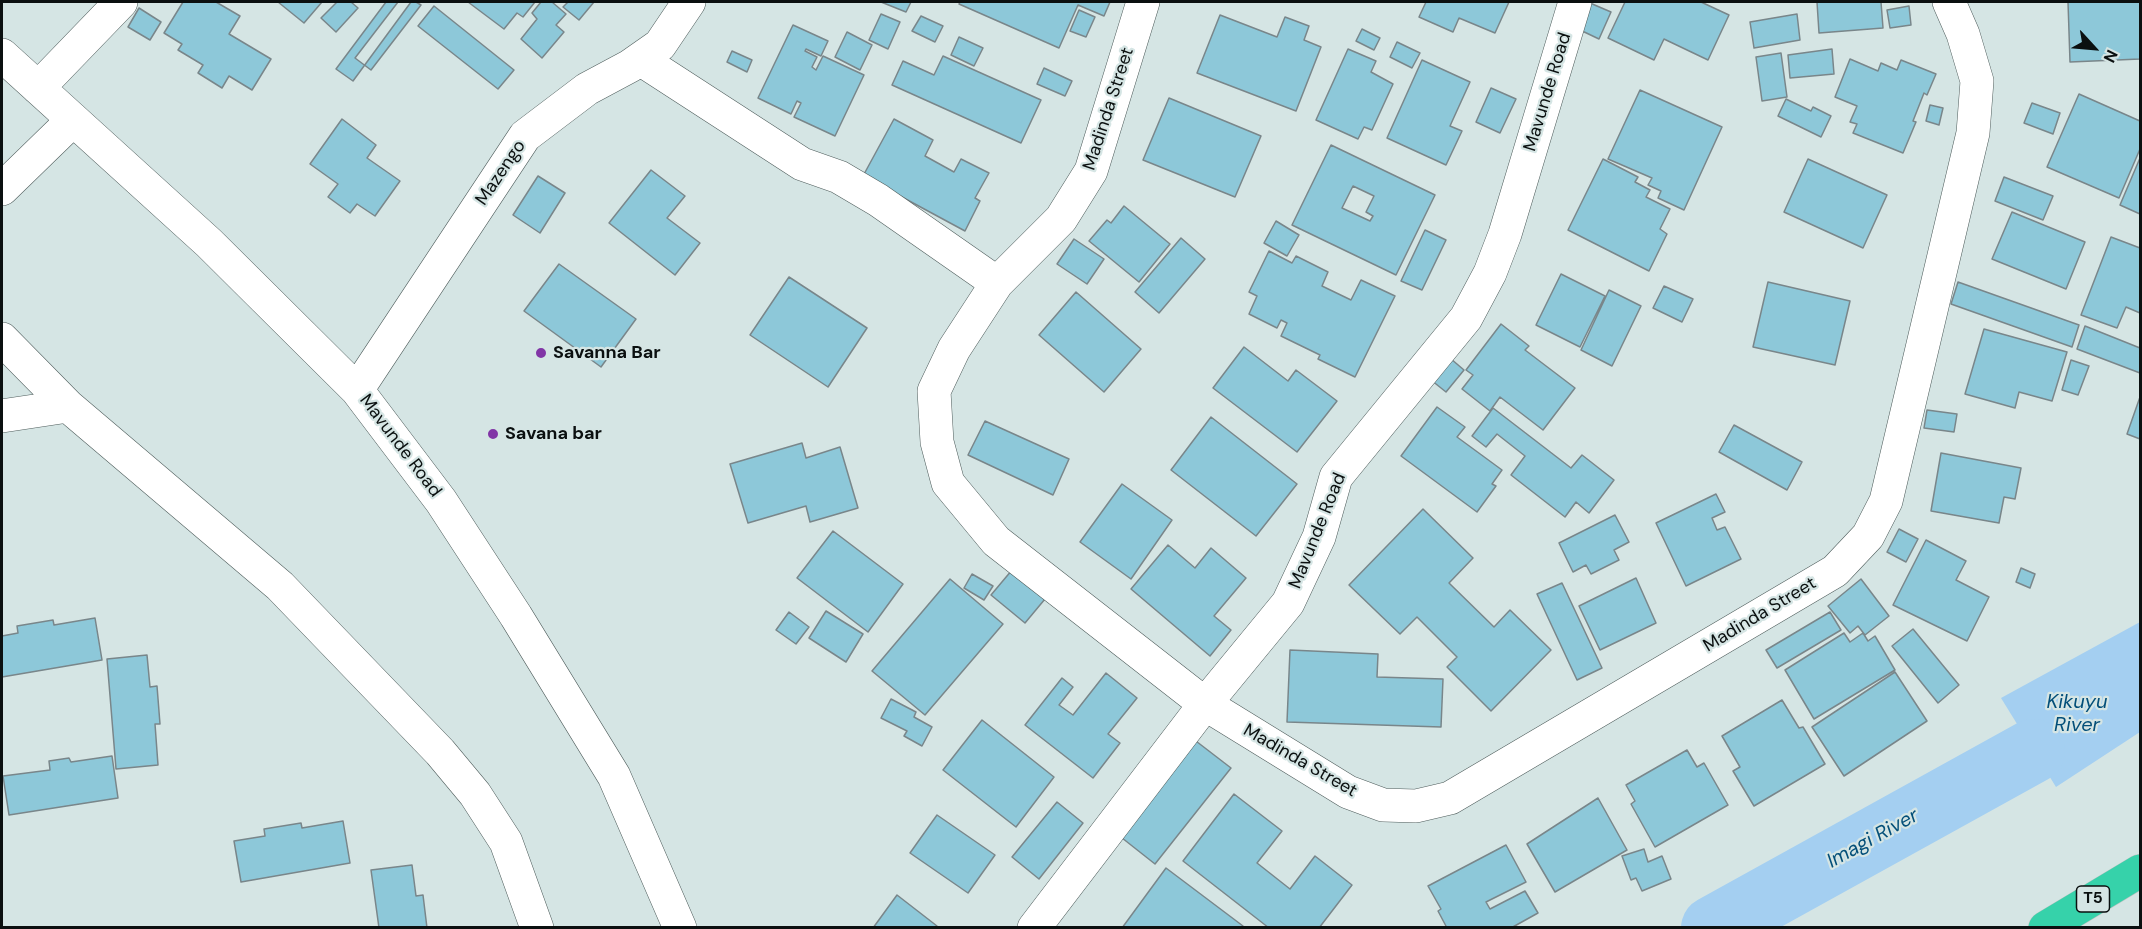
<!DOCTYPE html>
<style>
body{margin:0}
#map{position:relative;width:2142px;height:929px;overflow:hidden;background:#d5e5e4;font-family:"DM Sans",sans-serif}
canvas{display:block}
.frame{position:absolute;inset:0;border:3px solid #0b1010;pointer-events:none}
.north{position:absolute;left:2064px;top:18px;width:60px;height:60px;-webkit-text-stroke:4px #d5e5e4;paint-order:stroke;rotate:116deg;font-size:16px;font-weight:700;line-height:24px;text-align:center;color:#0b1010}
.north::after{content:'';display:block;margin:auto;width:21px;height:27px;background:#0b1010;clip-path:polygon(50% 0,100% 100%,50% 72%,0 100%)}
</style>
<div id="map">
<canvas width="2142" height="929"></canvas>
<div class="frame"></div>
<div class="north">N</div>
</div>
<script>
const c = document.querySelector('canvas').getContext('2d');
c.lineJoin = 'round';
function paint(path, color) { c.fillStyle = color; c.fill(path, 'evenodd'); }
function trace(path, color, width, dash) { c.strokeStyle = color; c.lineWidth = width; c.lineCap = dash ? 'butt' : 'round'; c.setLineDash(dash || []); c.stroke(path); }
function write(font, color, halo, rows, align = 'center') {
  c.font = font + ' "DM Sans",sans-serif'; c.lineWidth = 4.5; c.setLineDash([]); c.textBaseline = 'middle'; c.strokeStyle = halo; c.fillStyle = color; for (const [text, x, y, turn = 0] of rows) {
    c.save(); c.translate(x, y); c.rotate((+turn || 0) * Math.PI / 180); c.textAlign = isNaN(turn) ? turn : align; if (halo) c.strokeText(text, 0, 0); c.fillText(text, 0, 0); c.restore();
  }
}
paint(new Path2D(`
 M2140,622V732L2056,787L2001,698Z`), '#a4cff1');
trace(new Path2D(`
 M1713,928L2033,751`), '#a4cff1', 64);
const building = new Path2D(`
 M183,2H216L240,16L229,34L271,59L252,90L229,76L222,88L198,73L203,65L178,50L182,44L164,33Z
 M278,2H322L304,23Z
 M337,2H351L358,8L336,32L321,18Z
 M386,2H411L353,81L336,69Z
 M398,2H416L421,5L371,70L355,58Z
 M468,2H535L523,17L517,13L504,29Z
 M541,2H552L566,14L556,25L564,32L542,58L521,39L537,19L532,13Z
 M568,2H594L579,20L563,7Z
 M881,2H911L906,12Z
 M960,2H1110L1104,16L1078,5L1059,48L959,4Z
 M1426,2H1509L1495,33L1459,18L1453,32L1419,17Z
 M1625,2H1701L1729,15L1708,60L1664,39L1654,60L1608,38Z
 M1817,2H1881L1883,28L1819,33Z
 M2068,2H2140V59L2070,62Z
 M1590,3L1611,12L1599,39L1578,29Z
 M434,6L514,70L498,89L418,26Z
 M1909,6L1911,25L1890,28L1887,10Z
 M139,8L161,22L150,40L128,27Z
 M1079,10L1095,17L1086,37L1070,31Z
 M881,14L900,22L888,49L869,40Z
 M1797,14L1800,40L1754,48L1750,22Z
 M1220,15L1277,37L1285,17L1309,26L1304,40L1321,47L1296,111L1197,73Z
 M921,16L943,26L935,42L912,31Z
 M793,25L828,41L821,56L806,49L805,51L817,57L812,67L816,70L823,56L864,75L835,136L794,117L801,103L797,101L791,114L758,98Z
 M1362,29L1380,38L1374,50L1356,41Z
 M847,32L872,45L860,70L835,57Z
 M959,37L983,48L974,66L951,55Z
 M1397,42L1420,53L1412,68L1390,57Z
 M1348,49L1376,61L1371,72L1393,84L1372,130L1364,127L1358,139L1316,120Z
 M1832,49L1834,74L1790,78L1788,55Z
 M732,51L752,60L747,72L727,62Z
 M1781,53L1787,97L1762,101L1756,57Z
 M943,56L1041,100L1021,143L892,85L903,61L934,75Z
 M1850,59L1878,71L1881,63L1897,70L1901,60L1936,74L1927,95L1924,93L1913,121L1916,122L1903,153L1853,133L1857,124L1850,122L1857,106L1835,97Z
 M1422,60L1470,82L1450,126L1462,131L1446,165L1387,138Z
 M1044,68L1072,81L1065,96L1037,84Z
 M1491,88L1516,99L1500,133L1476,122Z
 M1640,90L1722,127L1684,210L1658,198L1661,191L1648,185L1652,178L1608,159Z
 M2079,94L2140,121V149L2119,198L2047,167Z
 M1169,98L1261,136L1235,197L1143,160Z
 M1786,99L1811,111L1813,107L1831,116L1821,137L1778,116Z
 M2032,103L2060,113L2053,134L2024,123Z
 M1930,105L1943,108L1939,125L1926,121Z
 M342,119L376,145L367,158L400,181L375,216L357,204L350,213L328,197L338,184L310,164Z
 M894,119L933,140L925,156L954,172L961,159L989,173L975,198L980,201L965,231L863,176Z
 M1331,145L1435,195L1396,275L1292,225ZM1353,186L1374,196L1366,212L1373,216L1370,221L1342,208Z
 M2140,158V214L2120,205Z
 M1603,159L1638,177L1635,182L1650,190L1646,197L1670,209L1660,229L1667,234L1649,271L1568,230Z
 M1808,159L1887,195L1863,248L1784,212Z
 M651,170L685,196L667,218L700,243L675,275L609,223Z
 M538,176L565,193L540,233L513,215Z
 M2004,177L2053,196L2043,220L1995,201Z
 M1124,206L1170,244L1139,282L1089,241L1107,220L1111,223Z
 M2012,212L2085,242L2066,289L1992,259Z
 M1276,221L1299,235L1287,256L1264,243Z
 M1425,230L1446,240L1422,290L1401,281Z
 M2111,237L2140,248V313L2126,307L2117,328L2081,315Z
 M1181,238L1205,259L1159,313L1135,292Z
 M1074,239L1104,259L1087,284L1057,264Z
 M1269,251L1292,263L1296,256L1328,272L1322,286L1351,300L1361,280L1395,296L1355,377L1318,359L1320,355L1281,336L1287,323L1281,320L1277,328L1249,314L1257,296L1249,292Z
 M559,264L636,319L601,367L524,311Z
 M1561,274L1605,296L1580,347L1536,325Z
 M789,277L867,328L828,387L750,335Z
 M1768,282L1850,301L1835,365L1753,347Z
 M1958,282L2079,325L2072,347L1951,304Z
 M1664,286L1693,299L1682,322L1653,308Z
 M1609,290L1641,306L1612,366L1581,350Z
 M1076,292L1141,349L1104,392L1039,335Z
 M1501,324L1529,346L1525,350L1575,388L1543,430L1500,397L1490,411L1462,389L1473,375L1466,370Z
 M2085,326L2140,348V373L2077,349Z
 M1984,329L2067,352L2052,401L2019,392L2015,408L1965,394Z
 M1244,347L1288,381L1296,370L1337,401L1297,452L1213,388Z
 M1444,353L1464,370L1446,392L1426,376Z
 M2071,360L2089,366L2078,395L2062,390Z
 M2140,397V439L2127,434Z
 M1437,407L1465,427L1457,437L1502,470L1492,484L1496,486L1477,512L1401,456Z
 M1493,408L1571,468L1582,455L1614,480L1589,513L1576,502L1565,517L1511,475L1525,456L1497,434L1486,447L1472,436Z
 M1927,410L1957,414L1954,432L1924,428Z
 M1211,417L1297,484L1256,536L1171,470Z
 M985,421L1069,459L1053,495L968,455Z
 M1734,425L1802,462L1787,490L1719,452Z
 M802,443L806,458L840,447L858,508L810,522L806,506L748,523L730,464Z
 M1941,453L2021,468L2015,499L2004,497L1999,523L1931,511Z
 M1122,484L1172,520L1131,579L1080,542Z
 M1716,494L1725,512L1712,518L1717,530L1725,527L1741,559L1686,586L1656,523Z
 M1423,509L1473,558L1449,583L1494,627L1510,610L1551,650L1491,711L1447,667L1457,657L1417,617L1400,634L1349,585Z
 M1615,515L1629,542L1614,550L1619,560L1591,574L1586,565L1573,572L1559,543Z
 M1899,529L1918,539L1906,562L1887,552Z
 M833,531L903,584L868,632L797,578Z
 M1926,540L1966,561L1956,580L1989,597L1967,641L1893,605Z
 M1168,545L1195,568L1211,548L1246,578L1214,616L1231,630L1210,656L1131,589Z
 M2021,568L2035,574L2030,588L2016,582Z
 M1012,570L1045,599L1025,623L991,595Z
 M972,574L993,586L984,600L964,588Z
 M1636,578L1656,623L1600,650L1579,606Z
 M950,579L1003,624L925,715L872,671Z
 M1861,579L1889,616L1865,635L1858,626L1850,633L1828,606Z
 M1562,583L1602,668L1577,680L1537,594Z
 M826,611L863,634L846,662L809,638Z
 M789,612L809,627L796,644L776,630Z
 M1830,612L1841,630L1777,668L1766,650Z
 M95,618L102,660L2,677V636L18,633L17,626L53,620L54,625Z
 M1913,629L1959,685L1938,703L1892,646Z
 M1844,633L1850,642L1863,633L1868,641L1875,636L1895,670L1814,719L1785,670Z
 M1290,650L1378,654L1377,677L1443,679L1441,727L1287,722Z
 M147,655L150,687L157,686L160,724H155L158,765L116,769L107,659Z
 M1895,672L1927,721L1844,776L1812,727Z
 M1106,673L1137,698L1108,734L1120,743L1093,778L1025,725L1062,678L1073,687L1059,705L1073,715Z
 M891,699L916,712L914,717L932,727L922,746L904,736L907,731L881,718Z
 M1782,700L1799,728L1803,727L1825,764L1754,806L1733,771L1740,767L1722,736Z
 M982,720L1054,777L1016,827L943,770Z
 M1192,738L1231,768L1155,864L1117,834Z
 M1687,750L1697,767L1704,763L1728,805L1655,847L1631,804L1635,801L1626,785Z
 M112,756L118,798L9,815L3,776L50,770L49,761L69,758L71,762Z
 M1234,794L1282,831L1257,863L1290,889L1315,856L1352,885L1319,928H1269L1183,861Z
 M1598,798L1627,850L1555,892L1527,844Z
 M1057,802L1083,823L1039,879L1012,857Z
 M937,815L995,855L968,893L910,853Z
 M343,821L350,863L241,882L234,841L265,836L264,829L301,823L302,828Z
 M1506,845L1526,882L1486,902L1490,909L1525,891L1538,913L1511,928H1447L1438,911L1441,909L1428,886Z
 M1644,849L1648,862L1662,856L1671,879L1642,891L1636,878L1631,880L1622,856Z
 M412,865L416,896L423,895L427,928H379L371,870Z
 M1166,868L1243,926L1242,928H1122Z
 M897,895L937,926L936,928H873Z`);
paint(building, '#8dc8d9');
trace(building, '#79868a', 1.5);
const minor = new Path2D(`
 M1143,2L1091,171L1061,219L997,283L954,349L934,391L937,442L948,483L996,541L1205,704L1348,792L1383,805L1416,806L1450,798L1835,571L1868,536L1886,501L1973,133L1977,81L1963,34L1949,2
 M2,55L209,243L357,390L441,501L516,616L614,776L680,928
 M640,59L802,164L839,177L878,200L997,283
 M38,88L121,2
 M2,189L73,120
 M2,339L68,406L280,586L440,752L475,794L506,842L537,928
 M357,390L525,136L587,89L630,66L660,45L689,2
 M2,416L68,406
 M1034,928L1205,704L1288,603L1319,537L1336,477L1466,318L1490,273L1505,234L1575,2`);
const highway = new Path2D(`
 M2045,928L2140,871`);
trace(minor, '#4f5d5c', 34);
trace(highway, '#c0c1c1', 34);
trace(minor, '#fff', 33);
trace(highway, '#36d2aa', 33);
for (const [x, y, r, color] of [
 [541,353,6,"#8135a6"],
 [493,434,6,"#8135a6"]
]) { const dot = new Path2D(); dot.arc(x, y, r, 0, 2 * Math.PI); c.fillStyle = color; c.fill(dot); trace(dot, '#d5e5e4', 2); }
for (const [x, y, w] of [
 [2093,899,33]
]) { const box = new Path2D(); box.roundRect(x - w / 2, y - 13, w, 26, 4.5); c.fillStyle = '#d5e5e4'; c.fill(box); trace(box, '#0b1010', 1.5); }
write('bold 16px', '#0b1010', null, [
 ["T5",2093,899]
]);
write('18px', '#0b1010', '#d5e5e4', [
 ["Mavunde Road",1548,92,-73],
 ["Madinda Street",1109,109,-72],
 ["Mazengo",501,173,-56],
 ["Mavunde Road",400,446,53],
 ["Mavunde Road",1318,531,-68],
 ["Madinda Street",1760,615,-31],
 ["Madinda Street",1300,761,30]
]);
write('bold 18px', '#0b1010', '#d5e5e4', [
 ["Savanna Bar",553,353],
 ["Savana bar",505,434]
], 'left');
write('italic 20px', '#034f79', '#d5e5e4', [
 ["Kikuyu",2077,703],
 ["River",2077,726],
 ["Imagi River",1873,839,-29]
]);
</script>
